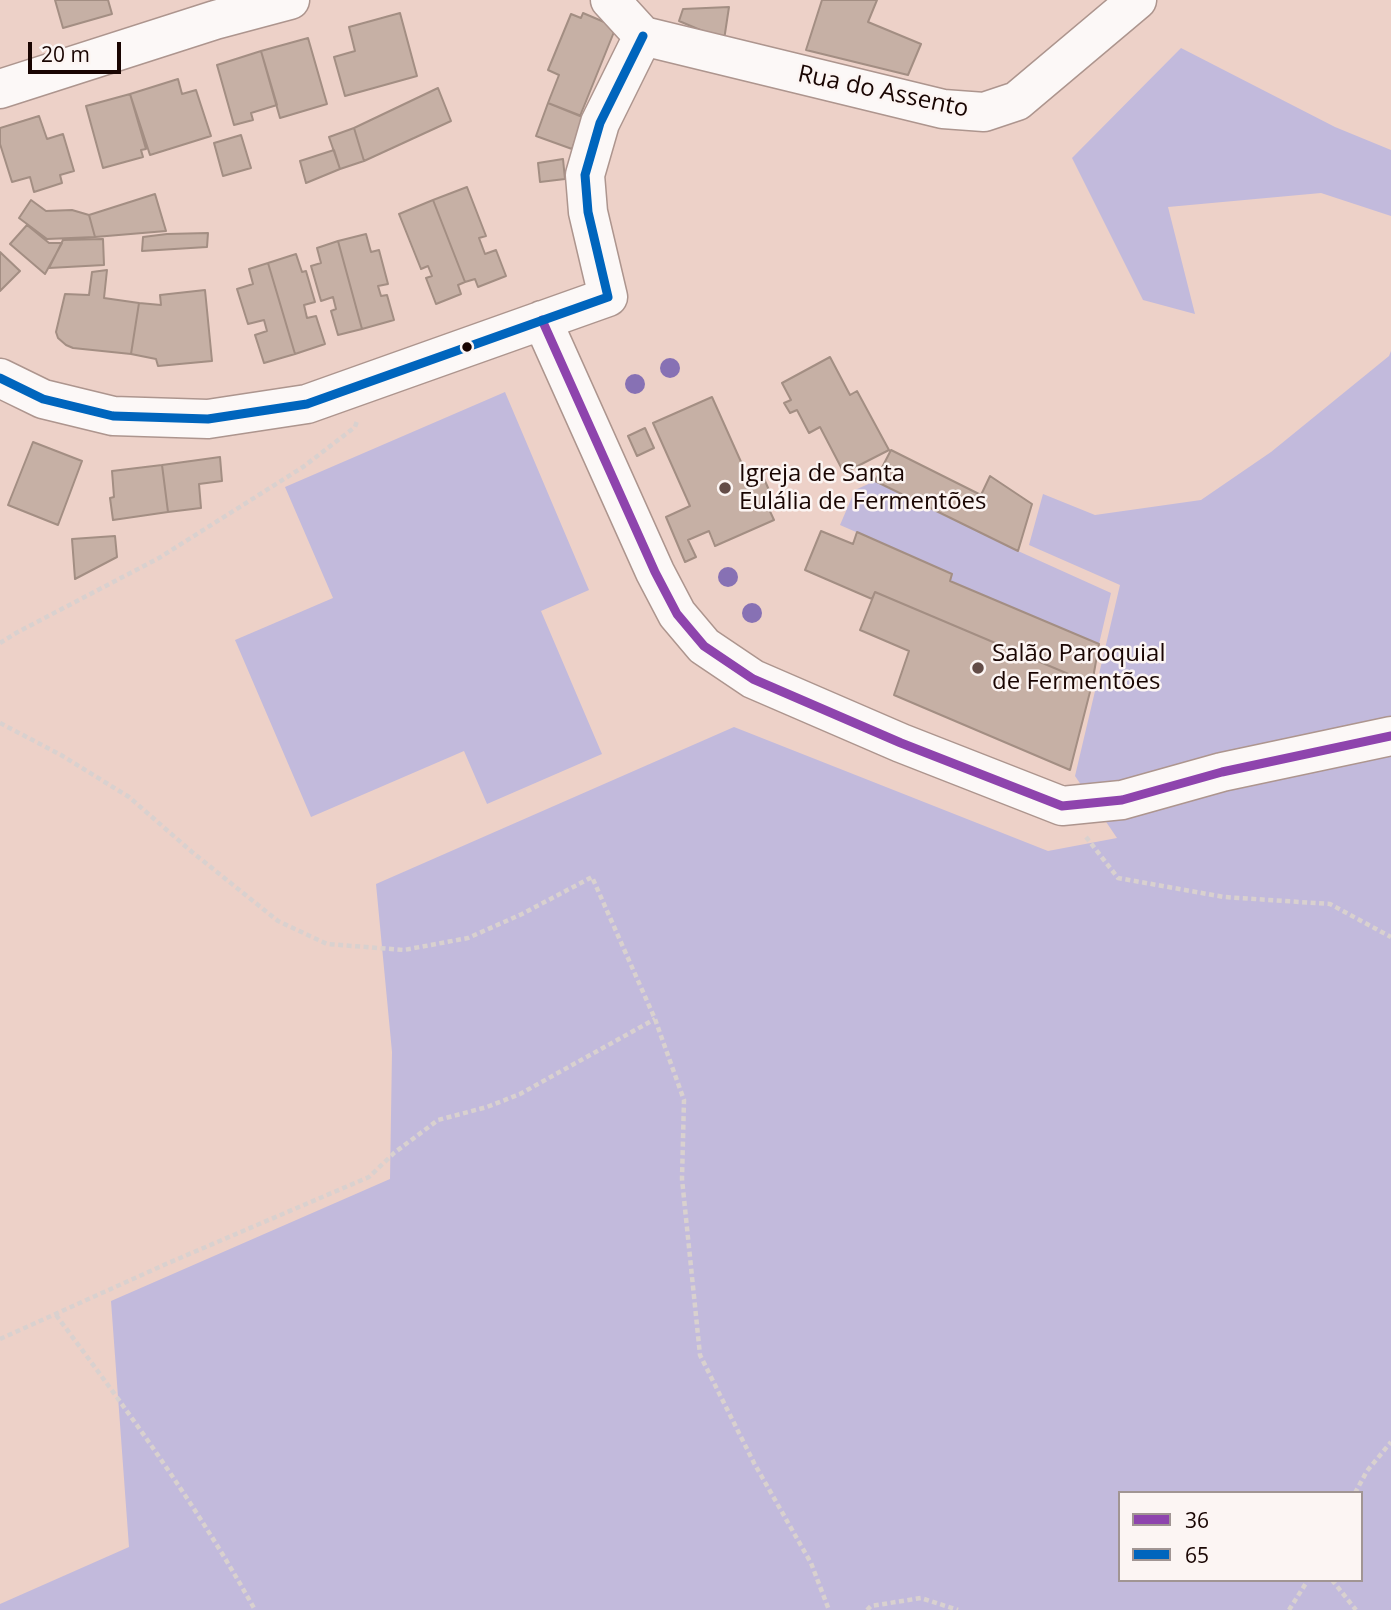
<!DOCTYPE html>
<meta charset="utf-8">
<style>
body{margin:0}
#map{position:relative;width:1391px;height:1610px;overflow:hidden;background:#edd1c8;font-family:"Open Sans",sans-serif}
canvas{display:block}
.legend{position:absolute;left:1118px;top:1491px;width:245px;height:91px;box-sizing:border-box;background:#fcf5f3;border:2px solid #a19593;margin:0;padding:9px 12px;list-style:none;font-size:21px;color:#190502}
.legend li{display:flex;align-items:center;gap:14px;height:35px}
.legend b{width:35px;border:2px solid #a19593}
.scale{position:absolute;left:28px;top:42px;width:93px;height:32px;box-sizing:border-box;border:4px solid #190502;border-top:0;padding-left:9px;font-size:21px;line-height:24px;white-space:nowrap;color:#190502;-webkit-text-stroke:5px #fcf5f3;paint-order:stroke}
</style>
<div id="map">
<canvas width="1391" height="1610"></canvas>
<ul class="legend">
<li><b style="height:9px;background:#8e44ad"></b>36</li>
<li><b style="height:9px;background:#0065bd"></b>65</li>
</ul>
<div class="scale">20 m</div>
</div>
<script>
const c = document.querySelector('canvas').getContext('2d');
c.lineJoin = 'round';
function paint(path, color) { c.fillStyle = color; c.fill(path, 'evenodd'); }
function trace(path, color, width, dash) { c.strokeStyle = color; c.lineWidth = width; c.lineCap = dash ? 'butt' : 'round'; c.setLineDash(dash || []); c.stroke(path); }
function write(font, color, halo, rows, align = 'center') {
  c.font = font + ' "Open Sans",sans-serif'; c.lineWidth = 5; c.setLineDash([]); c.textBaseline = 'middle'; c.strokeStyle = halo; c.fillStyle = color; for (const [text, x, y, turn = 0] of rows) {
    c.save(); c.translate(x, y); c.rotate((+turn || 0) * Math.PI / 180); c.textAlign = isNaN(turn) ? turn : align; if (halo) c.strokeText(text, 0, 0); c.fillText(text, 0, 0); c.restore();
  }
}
paint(new Path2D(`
 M1181,48L1335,127L1391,150V216L1321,193L1168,207L1195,314L1143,300L1072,158Z
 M1391,351V1610H0V1604L129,1547L111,1301L390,1179L392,1052L376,884L734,727L1048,851L1117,838L1075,776L1120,585L1029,545L1043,494L1095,515L1201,500L1271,452L1389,356ZM1120,1493H1361V1580H1120Z
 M505,392L589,590L541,611L602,754L487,804L464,751L311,817L235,640L333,598L285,487Z
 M875,481L1018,551L1111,593L1099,644L950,581L952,574L840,525L855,490Z`), '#c2badc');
const building = new Path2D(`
 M55,0H108L112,14L63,28Z
 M822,0H877L868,22L921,44L908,75L806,50Z
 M729,7L724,40L679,21L683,9Z
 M400,13L417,76L345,96L334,57L355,51L349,27Z
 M583,13L616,27L580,116L548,103L559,75L548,70L571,14L581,18Z
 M308,38L327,104L280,118L261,51Z
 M261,51L277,105L251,113L253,120L234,125L217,65Z
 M178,79L182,94L196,90L211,136L150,155L130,94Z
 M438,88L451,121L364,161L354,128Z
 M130,94L146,149L141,150L143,157L103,168L86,106Z
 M548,103L584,117L572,149L536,136Z
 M39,116L47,139L63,134L74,171L60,175L62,183L34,192L30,177L12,182L0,144V128Z
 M354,128L364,161L340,169L329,137Z
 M241,135L251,168L223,176L214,143Z
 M334,150L340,169L306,183L300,161Z
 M563,159L565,179L540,182L538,163Z
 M467,187L486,236L479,238L485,254L496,250L506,276L478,287L475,279L465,282L433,200Z
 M155,194L166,231L95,237L89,215Z
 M31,200L46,211L72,210L89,215L95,237L47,239L19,218Z
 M433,200L465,282L458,285L461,294L436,304L426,278L432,276L428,266L421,269L399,214Z
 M27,225L49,243H62L45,274L10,244Z
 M208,233L207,247L142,251L143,237L167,234Z
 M366,234L371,252L379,250L388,284L378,286L381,296L387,295L394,320L362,329L338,241Z
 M103,239L104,265L49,268L63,240Z
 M338,241L362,329L338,335L331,311L336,309L333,297L321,301L311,266L321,263L317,248Z
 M0,252L20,271L0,291Z
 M296,254L302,272L306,271L315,302L304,305L307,318L316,316L325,344L295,354L268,263Z
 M268,263L295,354L264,363L255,335L267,331L264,320L248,324L237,289L253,284L249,269Z
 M107,270L104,298L139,303L131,354L73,348L66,345L58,338L56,332L65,294L89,295L92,272Z
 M205,290L212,361L158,366L156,359L131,354L139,303L161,305L160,295Z
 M830,357L850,395L857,391L889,450L844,473L820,427L809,433L797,410L790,413L784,403L791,400L782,383Z
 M712,397L746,473L759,467L775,504L768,507L774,520L715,546L709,531L688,540L696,557L685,562L666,517L690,506L653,423Z
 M645,428L654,448L637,456L628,436Z
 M33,442L82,461L58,525L8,505Z
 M891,450L981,495L990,476L1032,504L1018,551L875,481Z
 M220,457L222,481L199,484L201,508L168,512L162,465Z
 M162,465L168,512L113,520L110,498L114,497L112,471Z
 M821,531L853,544L857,532L952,574L950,581L1099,644L1092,684L875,592L872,599L805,570Z
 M115,536L117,557L75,579L72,539Z
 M875,592L1092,684L1070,770L894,695L909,651L860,630Z`);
paint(building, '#c6b0a5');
trace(building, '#a38e83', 2);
const minor = new Path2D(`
 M610,0L643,36L943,109L984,112L1017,101L1137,0
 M0,89L215,20L290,0
 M542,320L655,572L677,614L704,646L753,679L901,743L1062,806L1122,800L1222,772L1391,736
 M0,378L43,399L113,416L208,419L307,404L608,297L588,212L585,175L600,123L643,36`);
trace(minor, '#ad958e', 41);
trace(new Path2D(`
 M0,643L16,633L159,558L303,467L355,427L357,421
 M0,723L61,755L129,797L192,852L278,921L327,944L404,950L468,938L522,914L592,877L655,1019L684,1100L682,1179L700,1355L754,1463L811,1563L829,1610
 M1086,837L1118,878L1224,897L1330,904L1391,937
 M56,1315C128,1411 196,1504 255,1610
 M0,1339L166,1264L369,1177L394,1153L438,1120L487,1107L520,1094L655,1019
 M1355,1493L1367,1471L1391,1442
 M1332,1580L1356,1610
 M867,1610L871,1606L921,1598L958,1610
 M1289,1610L1308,1580`), '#d9d1cf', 4.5, [5, 3.5]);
trace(minor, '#fcf8f7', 38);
trace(new Path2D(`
 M542,320L655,572L677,614L704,646L753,679L901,743L1062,806L1122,800L1222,772L1391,736`), '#8e44ad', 9);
trace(new Path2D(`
 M0,378L43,399L113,416L208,419L307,404L608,297L588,212L585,175L600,123L643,36`), '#0065bd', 9);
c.fillStyle = '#8771b4';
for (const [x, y] of [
 [670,368],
 [635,384],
 [728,577],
 [752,613]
]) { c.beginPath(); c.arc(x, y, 10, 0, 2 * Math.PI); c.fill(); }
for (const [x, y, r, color] of [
 [467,347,6,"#190502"],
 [725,488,7,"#634c47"],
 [978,668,7,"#634c47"]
]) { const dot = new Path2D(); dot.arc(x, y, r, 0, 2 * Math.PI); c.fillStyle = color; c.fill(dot); trace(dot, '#fcf5f3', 2.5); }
write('24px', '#190502', '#fcf5f3', [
 ["Rua do Assento",883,92,12]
]);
write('24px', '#190502', '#fcf5f3', [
 ["Igreja de Santa",739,474],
 ["Eulália de Fermentões",739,502],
 ["Salão Paroquial",992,654],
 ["de Fermentões",992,682]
], 'left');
</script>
